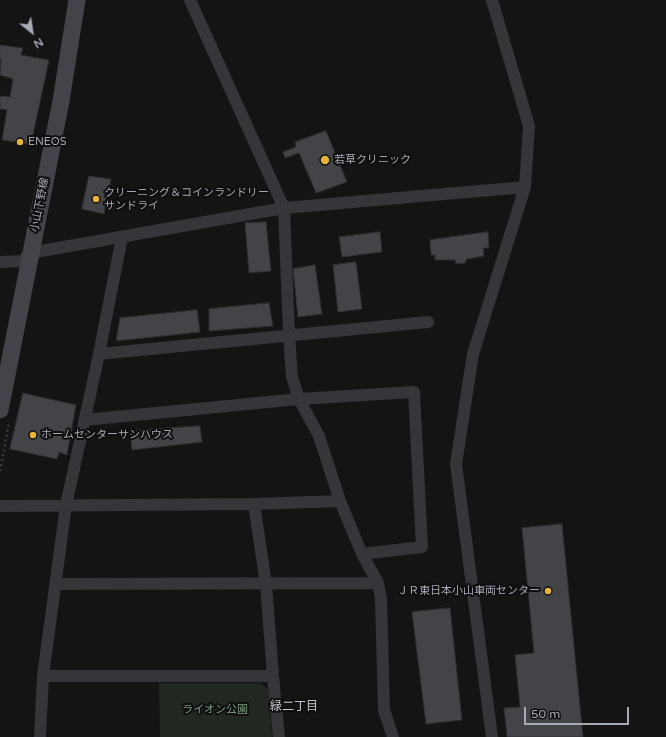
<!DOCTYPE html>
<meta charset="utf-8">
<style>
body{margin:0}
#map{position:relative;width:666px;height:737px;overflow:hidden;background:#141415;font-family:"Varela Round",sans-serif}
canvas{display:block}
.north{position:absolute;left:12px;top:12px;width:40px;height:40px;-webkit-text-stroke:3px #0f0f10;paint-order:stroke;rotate:150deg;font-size:11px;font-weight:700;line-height:16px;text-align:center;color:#a6aab5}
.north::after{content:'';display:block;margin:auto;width:14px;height:18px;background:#a6aab5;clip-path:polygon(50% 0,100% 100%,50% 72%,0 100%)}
.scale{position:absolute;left:524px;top:707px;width:105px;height:18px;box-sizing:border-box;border:2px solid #a6aab5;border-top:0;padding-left:5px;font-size:12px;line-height:14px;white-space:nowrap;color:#a6aab5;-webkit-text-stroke:3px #0f0f10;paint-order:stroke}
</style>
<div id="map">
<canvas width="666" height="737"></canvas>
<div class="north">N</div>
<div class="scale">50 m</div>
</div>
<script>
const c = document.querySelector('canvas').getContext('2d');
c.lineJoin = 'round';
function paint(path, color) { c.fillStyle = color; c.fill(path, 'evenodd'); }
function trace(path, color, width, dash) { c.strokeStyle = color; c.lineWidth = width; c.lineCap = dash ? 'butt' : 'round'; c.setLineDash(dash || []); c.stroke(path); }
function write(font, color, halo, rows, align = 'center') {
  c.font = font + ' "Varela Round","Noto Sans JP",sans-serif'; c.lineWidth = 4; c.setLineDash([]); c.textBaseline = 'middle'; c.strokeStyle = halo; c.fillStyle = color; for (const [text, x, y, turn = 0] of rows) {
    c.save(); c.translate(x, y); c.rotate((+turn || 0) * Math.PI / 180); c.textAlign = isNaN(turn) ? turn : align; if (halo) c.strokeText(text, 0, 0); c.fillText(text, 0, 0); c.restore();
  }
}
paint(new Path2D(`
 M159,683H260L268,689L272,737H160Z`), '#202821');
const building = new Path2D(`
 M0,45L23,48L21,55L49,60L31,144L2,140L7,110L0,109V96L10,97L13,79L0,75L1,59H0Z
 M326,131L347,182L316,193L299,153L285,158L283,152L296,147L295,142Z
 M89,176L111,179L104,214L82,209Z
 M266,222L271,271L249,273L245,223Z
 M380,232L382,252L342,257L339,237Z
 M488,232L489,248H483L484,256L467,259L465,263L456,264L455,260H435V255H431L430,240Z
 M356,262L362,309L338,312L333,265Z
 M315,265L322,314L298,317L293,269Z
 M269,303L273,326L209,331V309Z
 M197,310L200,332L116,341L120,318Z
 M23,393L76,405L67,455L59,452L57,459L10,449Z
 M200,426L202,442L132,450L130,431Z
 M562,524L583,737H507L504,708L520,707L515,655L534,653L522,528Z
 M450,608L462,720L426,724L412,612Z`);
paint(building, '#434448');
trace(building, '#2e2e31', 1);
trace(new Path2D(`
 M0,471L9,422`), '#3b3c41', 2.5, [2, 3]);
trace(new Path2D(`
 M190,0L284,208L289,335L292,377L299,399L319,436L340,501L362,554L378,583L381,599L384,710L393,737
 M0,262L22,261L30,253L284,208L525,187
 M99,354L428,322
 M84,420L299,399L414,392L422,547L362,554
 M254,504L266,584L273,676L279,737
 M0,506L254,504L340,501
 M56,584L378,583
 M43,676H273
 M40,737L43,676L66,505L99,354L122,237
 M492,737L456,464L473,354L525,187L529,126L492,0`), '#35353a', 12);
trace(new Path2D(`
 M0,410L61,101L77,0`), '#43444a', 17);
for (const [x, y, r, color] of [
 [20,142,4,"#e8b439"],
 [325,160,5,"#e8b439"],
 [96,199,4,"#e8b439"],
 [33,435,4,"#e8b439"],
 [548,591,4,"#e8b439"]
]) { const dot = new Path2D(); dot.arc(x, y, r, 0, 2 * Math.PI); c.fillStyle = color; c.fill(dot); trace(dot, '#0f0f10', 1.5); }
write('11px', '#a6aab5', '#0f0f10', [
 ["ENEOS",28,142],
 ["若草クリニック",334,160],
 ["クリーニング＆コインランドリー",104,193],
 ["サンドライ",104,206],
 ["ホームセンターサンハウス",41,435],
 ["ＪＲ東日本小山車両センター",540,591,"right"]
], 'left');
write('11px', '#a6aab5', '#0f0f10', [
 ["小山下野線",40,205,-79]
]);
write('11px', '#7e9f81', '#0f0f10', [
 ["ライオン公園",215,710]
]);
write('12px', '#c7c9d1', '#0f0f10', [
 ["緑二丁目",294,707]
]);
</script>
